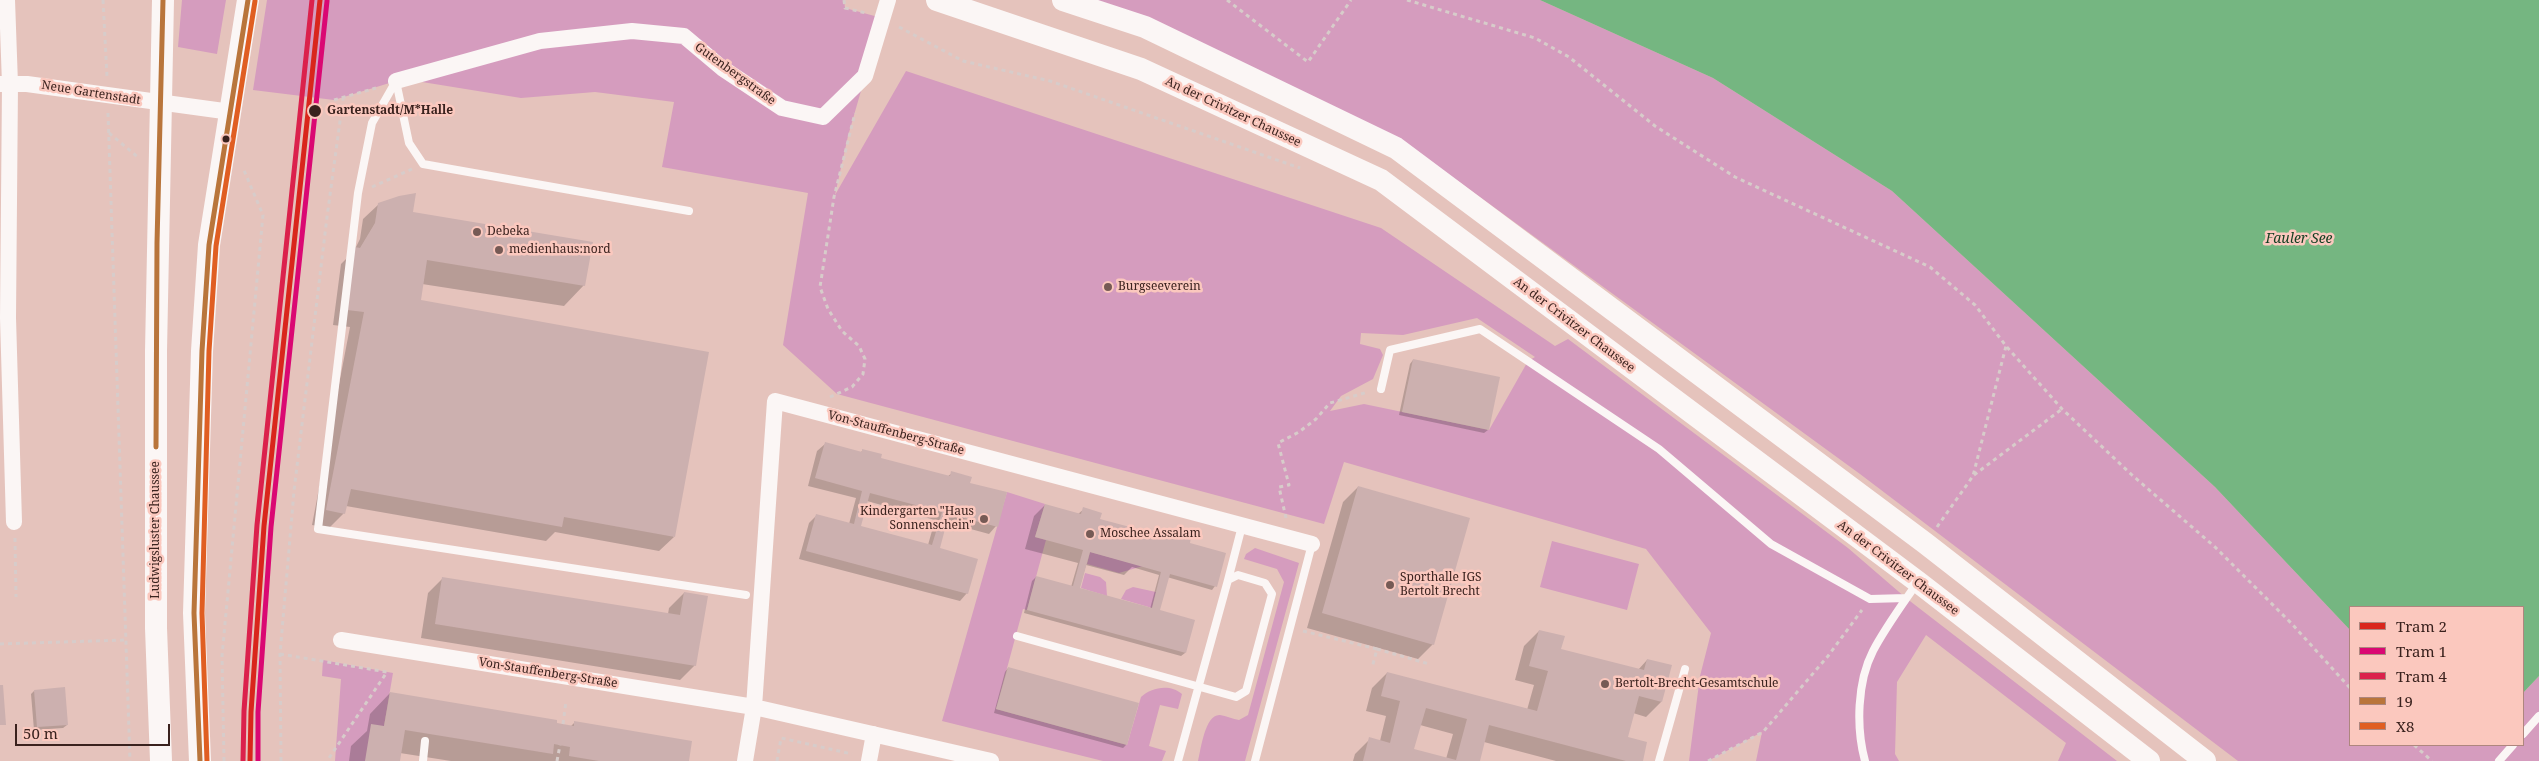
<!DOCTYPE html>
<meta charset="utf-8">
<style>
body{margin:0}
#map{position:relative;width:2539px;height:761px;overflow:hidden;background:#e5c3bc;font-family:"Noto Serif",serif}
canvas{display:block}
.legend{position:absolute;left:2349px;top:606px;width:175px;height:140px;box-sizing:border-box;background:#fbc8be;border:1px solid #ae867e;margin:0;padding:6px 9px;list-style:none;font-size:15px;color:#3a221e}
.legend li{display:flex;align-items:center;gap:10px;height:25px}
.legend b{width:25px;border:1px solid #ae867e}
.scale{position:absolute;left:15px;top:724px;width:155px;height:22px;box-sizing:border-box;border:2px solid #3a221e;border-top:0;padding-left:6px;font-size:15px;line-height:18px;white-space:nowrap;color:#3a221e;-webkit-text-stroke:4px #fbc8be;paint-order:stroke}
</style>
<div id="map">
<canvas width="2539" height="761"></canvas>
<ul class="legend">
<li><b style="height:6px;background:#d9261c"></b>Tram 2</li>
<li><b style="height:6px;background:#da0873"></b>Tram 1</li>
<li><b style="height:6px;background:#db214c"></b>Tram 4</li>
<li><b style="height:6px;background:#b9753b"></b>19</li>
<li><b style="height:6px;background:#e05e22"></b>X8</li>
</ul>
<div class="scale">50 m</div>
</div>
<script>
const c = document.querySelector('canvas').getContext('2d');
c.lineJoin = 'round';
function paint(path, color) { c.fillStyle = color; c.fill(path, 'evenodd'); }
function trace(path, color, width, dash) { c.strokeStyle = color; c.lineWidth = width; c.lineCap = dash ? 'butt' : 'round'; c.setLineDash(dash || []); c.stroke(path); }
function write(font, color, halo, rows, align = 'center') {
  c.font = font + ' "Noto Serif",serif'; c.lineWidth = 5; c.setLineDash([]); c.textBaseline = 'middle'; c.strokeStyle = halo; c.fillStyle = color; for (const [text, x, y, turn = 0] of rows) {
    c.save(); c.translate(x, y); c.rotate((+turn || 0) * Math.PI / 180); c.textAlign = isNaN(turn) ? turn : align; if (halo) c.strokeText(text, 0, 0); c.fillText(text, 0, 0); c.restore();
  }
}
paint(new Path2D(`
 M182,0H226L217,54L178,47Z
 M267,0H844L845,8L882,18L848,136L835,195L906,71L1381,228L1555,346L1568,339L1848,548L1906,598L2117,761H2058L2066,743L1926,635L1897,682L1895,754L1899,761H1756L1762,732L1708,761H1689L1700,676L1711,633L1646,549L1344,462L1324,524L837,394L783,345L808,193L662,167L674,102L595,92L521,98L416,81H396L334,100L253,90ZM1477,318L1535,357L1528,361L1489,430L1364,404L1330,411L1341,396L1373,379L1383,355L1380,349L1360,344L1361,333L1403,335Z
 M1063,0H1540L1713,78L1892,191L2215,487L2350,630V745H2523V693L2539,676V761H2238L1860,474L1458,181Z
 M1007,492L1045,504L1035,537L1046,540L1027,610L1023,609L996,709L1127,745L1141,697C1152,687 1170,684 1182,694L1178,709L1160,705L1149,746L1166,751L1162,761H1103L942,721Z
 M1552,541L1639,564L1627,610L1540,587Z
 M1255,548L1299,563L1245,761H1198C1201,749 1205,714 1220,715C1226,716 1233,719 1239,720L1248,715L1284,582L1277,569L1244,559L1246,554Z
 M1090,552L1143,566L1119,573L1087,564Z
 M1085,573L1100,577L1106,582L1107,596L1081,588Z
 M1133,587L1156,592L1152,608L1121,599L1126,590Z
 M323,660L393,673L384,726L365,761H335L341,679L322,676Z`), '#d59cbe');
paint(new Path2D(`
 M1540,0H2539V676L2523,693V607H2350V630L2215,487L1892,191L1713,78Z`), '#75b681');
paint(new Path2D(`
 M379,204L584,285L564,306L422,284L420,301L674,537L659,551L555,532L546,541L346,506L344,513L329,528L312,525L350,327L333,325L341,264L354,251L360,239L363,219Z
 M1413,360L1488,430L1484,433L1399,415L1410,364Z
 M825,444L860,453L863,450L879,459L947,477L952,473L969,484L996,526L989,534L945,522L938,549L967,593L960,601L799,559L809,523L817,515L849,524L856,498L808,486L817,451ZM867,501L935,520L928,545L860,527Z
 M1358,487L1433,644L1418,659L1307,628L1343,502Z
 M1045,505L1078,514L1084,509L1099,520L1169,539L1173,533L1188,544L1215,586L1212,590L1167,577L1158,611L1193,621L1185,653L1181,656L1024,613L1032,581L1036,577L1071,587L1078,563L1025,549L1034,516ZM1086,565L1124,575L1132,567L1159,575L1150,609L1079,589Z
 M443,578L668,614L669,608L684,593L695,665L680,680L421,638L428,593Z
 M1539,631L1560,650L1638,670L1647,660L1670,666L1661,702L1646,717L1633,713L1626,738L1641,761H1556L1484,742L1479,761H1353L1355,754L1370,739L1380,741L1386,716L1366,711L1372,688L1387,673L1527,710L1534,685L1515,680L1524,646ZM1420,725L1453,734L1446,759L1412,750Z
 M1008,668L1137,704L1126,745L1123,748L994,713L1005,672Z
 M34,691L67,725L63,728L34,730L31,694Z
 M390,693L555,724L570,727L575,722L688,761H451L400,753L398,761H349L351,746L367,731L370,714Z`), '#0003');
paint(new Path2D(`
 M416,193L413,212L593,242L585,286L427,260L421,300L709,352L675,537L564,517L562,527L351,489L345,514L326,510L364,312L347,310L355,247L360,248L375,223L378,203L399,196Z
 M1413,359L1500,377L1489,430L1402,412Z
 M825,442L862,452V449L882,454L881,458L950,476L951,471L972,477L970,483L1007,492L998,527L949,514L940,548L978,559L968,594L806,551L816,514L854,524L862,491L815,478ZM870,493L942,512L932,545L861,526Z
 M1358,486L1470,518L1434,645L1322,613Z
 M1045,504L1081,514L1083,507L1102,513L1100,519L1171,538L1173,532L1191,537L1190,543L1226,553L1217,587L1170,574L1160,610L1195,620L1186,653L1027,610L1036,576L1073,586L1083,550L1035,537ZM1090,552L1161,572L1152,608L1080,588Z
 M442,577L680,615L684,592L708,596L696,666L435,624Z
 M1539,630L1565,636L1561,649L1644,670L1647,659L1672,665L1662,702L1639,696L1628,737L1647,742L1643,761H1626L1489,725L1480,761H1363L1369,737L1390,743L1400,701L1381,696L1387,672L1537,711L1548,671L1529,666ZM1426,708L1467,719L1456,760L1414,749Z
 M1008,667L1139,703L1127,745L996,709Z
 M0,685H3L6,725H0Z
 M65,687L68,725L37,727L34,690Z
 M390,692L557,720V723L574,726V721L692,741L689,761H599L569,756L570,747L554,744L553,754L405,730L400,761H365L371,724L384,726Z`), '#ccb0af');
trace(new Path2D(`
 M103,0L107,77
 M844,0L845,8L866,13
 M1227,0L1308,62L1351,0
 M1407,0L1535,38L1569,57L1655,126L1735,177L1930,267L1975,305L2006,346L2062,409L2132,475L2215,547L2292,624L2350,688
 M899,27L963,61L1050,81L1300,168
 M334,100L376,88
 M108,113L130,761
 M109,133L139,158
 M372,187L412,169
 M830,397L852,387L863,374L865,359L859,346L842,331L828,309L820,287L834,197L855,113
 M1974,475L2062,409
 M1286,518L1279,487L1289,485L1278,443L1299,432L1316,419L1330,403L1368,392
 M1937,527L1973,476L2006,346
 M15,538L16,597
 M1303,631L1377,649L1372,668
 M0,644L126,640
 M1377,649L1429,664
 M280,654L387,672L327,761
 M563,724L566,701
 M2414,745L2432,761
 M224,761L222,656L263,215L243,168
 M281,761L280,654L294,491L327,217L343,99
 M557,761L560,745
 M777,761L781,738L852,754
 M1708,761L1763,732L1828,656L1862,610`), '#d7ccca', 3, [4, 4]);
trace(new Path2D(`
 M396,81L372,123L358,193L318,529L746,595
 M396,81L409,143L423,164L689,211
 M1381,389L1390,350L1480,329L1659,449L1771,544L1870,599L1906,598
 M1228,580L1242,526
 M1017,636L1236,697L1246,691L1272,594L1265,583L1238,575L1228,580L1178,761
 M2523,734L2539,716
 M423,761L425,741
 M1255,761L1312,544
 M1659,761L1685,669
 M1865,761C1856,728 1857,682 1873,651C1885,628 1902,605 1917,583
 M2499,761L2513,745`), '#fbf6f5', 8);
trace(new Path2D(`
 M7,0L10,84L8,318L14,522
 M396,81L540,41L632,31L684,36L722,68L782,108L823,117L865,76L888,0
 M0,84H27L231,112
 M341,640L754,707L991,761
 M745,761L754,707L775,401L1312,544
 M869,761L874,734`), '#fbf6f5', 16);
trace(new Path2D(`
 M937,0L1141,69L1381,180L1918,582L2149,761
 M1063,0L1145,27L1396,148L1925,543L2205,761
 M161,761L156,628V351L163,0
 M200,761L194,613L202,351L209,245L248,0`), '#fbf6f5', 22);
trace(new Path2D(`
 M156,447L157,243L163,0
 M200,761L194,613L202,351L209,245L248,0`), '#b9753b', 5);
trace(new Path2D(`
 M207,761L202,613L209,351L216,246L255,1`), '#e05e22', 5);
trace(new Path2D(`
 M250,761L251,712L264,526L320,0`), '#d9261c', 5);
trace(new Path2D(`
 M258,761V712L271,527L327,1`), '#da0873', 5);
trace(new Path2D(`
 M243,761L244,711L257,525L312,0`), '#db214c', 5);
for (const [x, y, r, color] of [
 [315,111,7,"#3a221e"],
 [226,139,4.5,"#3a221e"],
 [477,232,5,"#765a55"],
 [499,250,5,"#765a55"],
 [1108,287,5,"#765a55"],
 [984,519,5,"#765a55"],
 [1090,534,5,"#765a55"],
 [1390,585,5,"#765a55"],
 [1605,684,5,"#765a55"]
]) { const dot = new Path2D(); dot.arc(x, y, r, 0, 2 * Math.PI); c.fillStyle = color; c.fill(dot); trace(dot, '#fbc8be', 2); }
write('12px', '#3a221e', '#fbc8be', [
 ["Gutenbergstraße",735,74,36],
 ["Neue Gartenstadt",91,93,9],
 ["An der Crivitzer Chaussee",1233,112,25],
 ["An der Crivitzer Chaussee",1574,325,37],
 ["Von-Stauffenberg-Straße",896,433,15],
 ["Ludwigsluster Chaussee",156,530,-90],
 ["An der Crivitzer Chaussee",1898,568,37],
 ["Von-Stauffenberg-Straße",548,673,9]
]);
write('bold 12px', '#3a221e', '#fbc8be', [
 ["Gartenstadt/M*Halle",327,111]
], 'left');
write('12px', '#3a221e', '#fbc8be', [
 ["Debeka",487,232],
 ["medienhaus:nord",509,250],
 ["Burgseeverein",1118,287],
 ["Kindergarten \"Haus",974,512,"right"],
 ["Sonnenschein\"",974,526,"right"],
 ["Moschee Assalam",1100,534],
 ["Sporthalle IGS",1400,578],
 ["Bertolt Brecht",1400,592],
 ["Bertolt-Brecht-Gesamtschule",1615,684]
], 'left');
write('italic 14px', '#133e21', '#fbc8be', [
 ["Fauler See",2299,239]
]);
</script>
